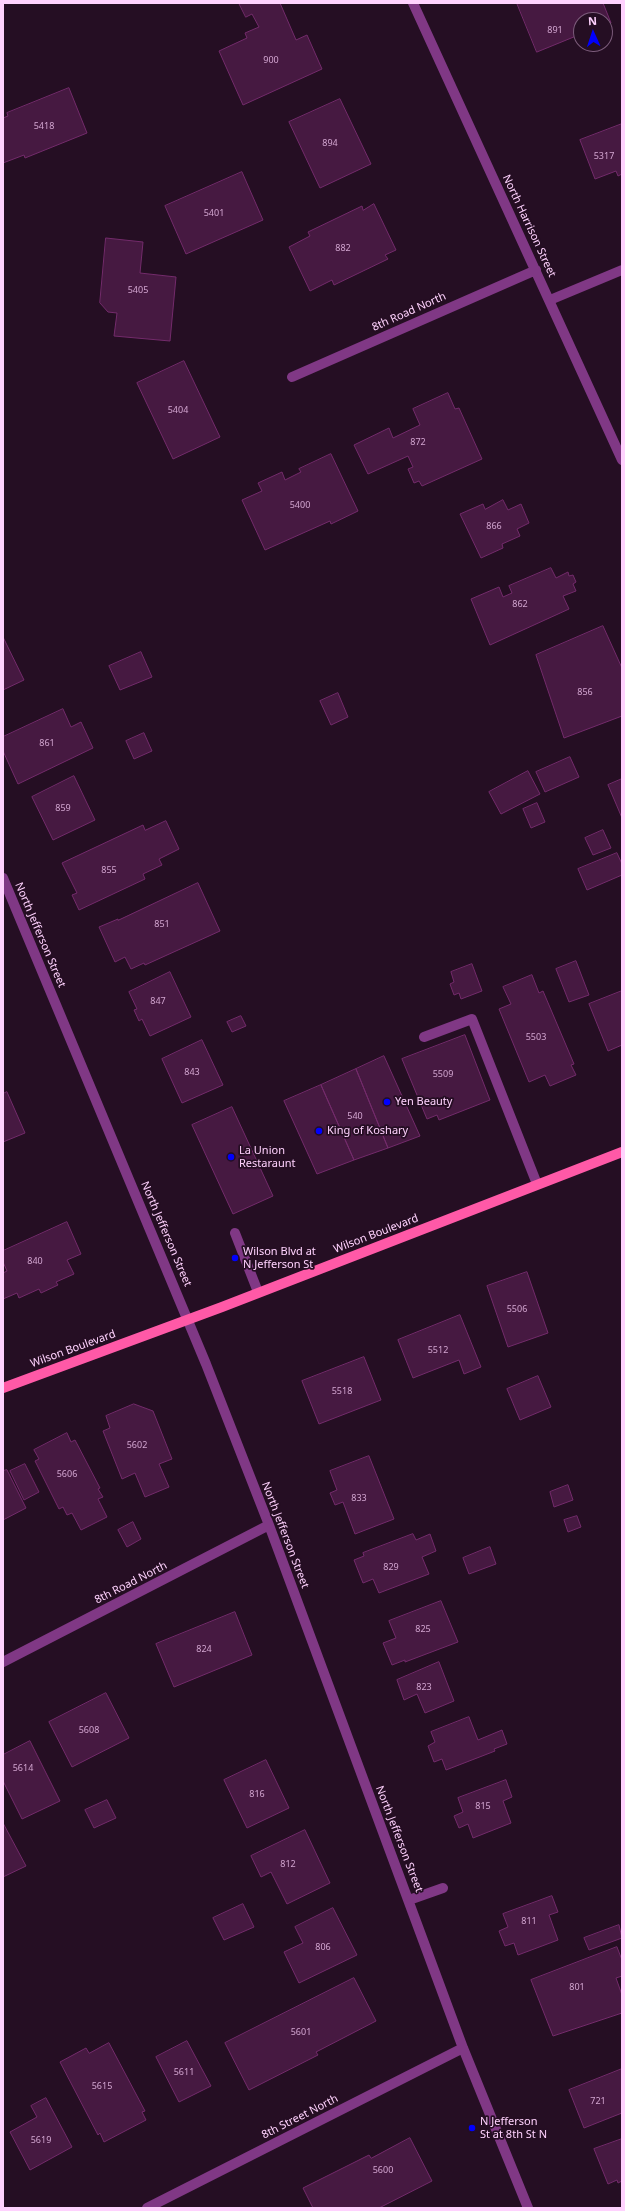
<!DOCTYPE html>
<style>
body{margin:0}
#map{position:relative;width:625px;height:2211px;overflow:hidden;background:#250e23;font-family:"Noto Sans",sans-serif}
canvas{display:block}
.frame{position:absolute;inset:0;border:4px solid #ffd2fe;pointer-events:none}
.north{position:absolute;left:573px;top:12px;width:40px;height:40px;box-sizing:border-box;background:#250e23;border:1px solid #7c5c7b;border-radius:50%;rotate:357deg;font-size:11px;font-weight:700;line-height:16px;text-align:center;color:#ffd2fe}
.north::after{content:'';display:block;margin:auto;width:14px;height:18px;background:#0100fd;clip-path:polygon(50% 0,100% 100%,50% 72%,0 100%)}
</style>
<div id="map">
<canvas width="625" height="2211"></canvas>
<div class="frame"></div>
<div class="north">N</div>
</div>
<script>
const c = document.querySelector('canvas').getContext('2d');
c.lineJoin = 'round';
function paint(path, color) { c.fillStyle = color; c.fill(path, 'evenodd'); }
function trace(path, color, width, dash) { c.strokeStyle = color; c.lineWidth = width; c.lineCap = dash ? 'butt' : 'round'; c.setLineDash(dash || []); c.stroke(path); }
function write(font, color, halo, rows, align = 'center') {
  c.font = font + ' "Noto Sans",sans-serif'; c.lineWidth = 3.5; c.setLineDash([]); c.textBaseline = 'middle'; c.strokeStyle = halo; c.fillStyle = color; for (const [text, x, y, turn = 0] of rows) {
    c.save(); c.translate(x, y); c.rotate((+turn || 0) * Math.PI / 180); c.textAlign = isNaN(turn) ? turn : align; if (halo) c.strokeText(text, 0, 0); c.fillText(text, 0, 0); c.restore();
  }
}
const building = new Path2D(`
 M239,3H280L296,40L307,35L322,69L243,105L219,51L247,38L245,33L259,27L252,14L246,17Z
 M517,3H603L611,23L605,25V20H581V34L537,52Z
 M69,88L87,133L25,158L24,155L3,163V118L8,116L7,113Z
 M340,99L371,164L320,188L289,122Z
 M622,124V174L618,176L616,171L595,179L580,140Z
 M242,172L263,220L186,254L165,206Z
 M374,204L396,250L385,255L388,259L334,285L332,280L310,291L289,247L310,236L308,232L362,206L363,210Z
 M106,238L143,242L140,273L176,277L170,341L114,336L117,313L108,312L100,303Z
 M184,361L220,437L173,459L137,383Z
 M448,393L455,409L459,408L482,459L422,486L419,481L414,483L408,469L413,467L408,456L368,474L354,445L389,428L393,438L420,425L413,409Z
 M331,454L358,511L331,524L330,521L265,550L242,500L262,491L258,483L282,472L285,480L301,472L299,469Z
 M503,500L508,510L521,504L529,523L517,529L520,536L502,544L503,548L481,558L460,514L483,504L485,509Z
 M551,568L556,578L568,572L569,576L573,575L576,582L573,584L576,591L563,596L569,609L490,645L471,599L499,587L503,597L512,593L509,586Z
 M603,626L622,668V716L564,738L536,655Z
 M3,637L24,680L3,690Z
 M141,652L152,677L120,690L109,666Z
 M338,693L348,717L331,725L320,701Z
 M63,709L71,727L81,722L93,748L18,784L3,751V737Z
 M144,733L152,751L134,759L126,741Z
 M570,757L579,777L545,792L536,772Z
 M528,771L540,794L501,814L489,792Z
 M74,776L95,820L53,840L32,797Z
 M622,779V818L608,785Z
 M537,803L545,822L531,828L523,809Z
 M166,821L179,849L159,859L162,865L143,874L145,879L79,910L72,895L77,893L62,863L143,825L145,830Z
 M603,830L611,848L593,855L585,838Z
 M617,853L622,864V875L587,890L578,869Z
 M198,883L220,931L145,965L144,963L131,969L125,957L115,962L99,927L118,919V920Z
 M576,961L589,995L569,1002L556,969Z
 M472,964L482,991L461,999L459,993L454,995L450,984L454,982L451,972Z
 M170,972L191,1017L150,1036L142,1019L139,1021L134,1010L137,1009L129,992Z
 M532,975L539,993L543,991L574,1064L571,1065L576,1075L550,1086L545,1075L529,1082L499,1009L511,1004L503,987Z
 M622,991V1045L608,1051L589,1004Z
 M241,1016L246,1026L232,1032L227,1022Z
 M465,1035L490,1100L439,1120L437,1115L427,1119L402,1059Z
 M202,1040L223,1085L182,1103L162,1059Z
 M384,1056L420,1136L388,1148L356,1069Z
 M356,1069L388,1148L354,1160L321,1085Z
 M321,1085L354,1160L317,1174L284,1101Z
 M7,1092L25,1133L3,1142V1094Z
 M232,1107L273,1196L233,1214L192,1125Z
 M67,1222L81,1254L67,1260L74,1274L56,1282L58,1285L41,1293L39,1289L19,1298L17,1293L3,1299V1273L7,1271L3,1262V1251Z
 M527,1272L548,1333L508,1347L487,1286Z
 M460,1315L481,1367L464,1374L459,1360L413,1378L398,1340Z
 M364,1357L381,1400L319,1424L302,1381Z
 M538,1376L551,1407L520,1420L507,1389Z
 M134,1404L153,1411L172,1459L159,1464L169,1487L145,1497L135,1473L122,1479L103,1431L110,1428L106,1416Z
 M67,1433L71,1442L75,1440L100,1488L98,1489L103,1497L98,1499L107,1517L81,1530L72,1513L67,1515L63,1507L59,1509L35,1461L39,1459L34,1450Z
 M369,1456L394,1519L355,1534L343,1502L335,1505L330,1493L337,1490L330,1471Z
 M25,1464L39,1492L24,1500L10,1471Z
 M7,1470L26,1508L3,1520V1471Z
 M568,1485L573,1500L554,1507L550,1492Z
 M577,1516L581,1527L568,1532L564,1520Z
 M133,1522L141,1539L127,1547L118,1530Z
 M413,1534L416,1540L430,1534L436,1551L422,1557L429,1574L379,1593L373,1579L363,1583L354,1560L364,1556L363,1553Z
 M490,1547L496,1564L469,1574L463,1558Z
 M441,1601L458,1642L405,1662V1660L392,1665L383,1643L396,1638L389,1621Z
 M235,1612L252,1655L174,1687L156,1644Z
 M439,1662L454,1701L425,1713L417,1694L404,1700L397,1680Z
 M106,1693L129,1738L72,1767L49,1722Z
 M469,1717L478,1740L502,1730L507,1744L494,1749L495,1751L446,1770L442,1759L434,1762L428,1746L435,1742L431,1732Z
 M30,1741L60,1801L22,1819L3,1781V1755Z
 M266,1760L289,1808L247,1828L224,1780Z
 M506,1780L512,1797L503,1801L511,1823L473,1838L468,1824L459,1828L454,1816L463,1812L458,1798Z
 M107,1800L116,1818L94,1828L85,1810Z
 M3,1823L26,1866L3,1877Z
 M305,1830L330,1883L287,1904L271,1872L261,1877L251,1856Z
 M552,1896L558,1912L549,1915L558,1940L518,1955L514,1943L505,1946L499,1931L508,1927L503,1914Z
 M243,1904L254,1927L224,1940L213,1918Z
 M333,1908L357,1955L299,1983L284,1952L303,1943L295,1927Z
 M619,1925L622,1938L589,1950L584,1938Z
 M617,1947L622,1960V1976L616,1978L622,1995V2013L553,2036L531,1980Z
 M354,1978L376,2021L316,2052L318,2055L249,2090L225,2043Z
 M187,2041L211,2086L179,2102L156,2057Z
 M109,2043L145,2111L142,2112L146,2120L104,2142L100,2133L98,2135L60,2062L86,2048L89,2053Z
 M622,2069V2113L584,2128L569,2090Z
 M46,2098L72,2147L30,2170L10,2132L37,2117L31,2106Z
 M410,2138L432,2181L379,2208H313L303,2188L369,2155L371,2158Z
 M622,2139V2181L618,2183L617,2180L608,2184L594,2149Z`);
paint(building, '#461941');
trace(building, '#732b6b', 1);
trace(new Path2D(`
 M413,3L622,460
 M550,300L622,270
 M292,377L536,270
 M3,878L206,1364L269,1525L463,2048L528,2208
 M424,1037L472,1019L537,1184
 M235,1233L258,1292
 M3,1662L269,1525
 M409,1900L443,1888
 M147,2208L463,2048`), '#803885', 10);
trace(new Path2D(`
 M3,1388L222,1307L622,1152`), '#ff59a7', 10);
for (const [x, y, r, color] of [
 [387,1102,4,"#0100fd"],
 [319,1131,4,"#0100fd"],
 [231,1157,4,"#0100fd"],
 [235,1258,4,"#0100fd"],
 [472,2128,4,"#0100fd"]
]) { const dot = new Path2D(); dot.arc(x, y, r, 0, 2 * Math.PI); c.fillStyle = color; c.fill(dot); trace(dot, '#250e23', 1.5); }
write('9px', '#d1a4cf', null, [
 ["891",555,30],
 ["900",271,60],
 ["5418",44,126],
 ["894",330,143],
 ["5317",604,156],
 ["5401",214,213],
 ["882",343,248],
 ["5405",138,290],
 ["5404",178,410],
 ["872",418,442],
 ["5400",300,505],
 ["866",494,526],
 ["862",520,604],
 ["856",585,692],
 ["861",47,743],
 ["859",63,808],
 ["855",109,870],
 ["851",162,924],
 ["847",158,1001],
 ["5503",536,1037],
 ["843",192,1072],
 ["5509",443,1074],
 ["540",355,1116],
 ["840",35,1261],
 ["5506",517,1309],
 ["5512",438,1350],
 ["5518",342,1391],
 ["5602",137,1445],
 ["5606",67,1474],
 ["833",359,1498],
 ["829",391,1567],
 ["825",423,1629],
 ["824",204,1649],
 ["823",424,1687],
 ["5608",89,1730],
 ["5614",23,1768],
 ["816",257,1794],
 ["815",483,1806],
 ["812",288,1864],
 ["811",529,1921],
 ["806",323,1947],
 ["801",577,1987],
 ["5601",301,2032],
 ["5611",184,2072],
 ["5615",102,2086],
 ["721",598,2101],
 ["5619",41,2140],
 ["5600",383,2170]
]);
write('11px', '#ffd2fe', '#250e23', [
 ["North Harrison Street",529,226,65],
 ["8th Road North",409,312,-24],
 ["North Jefferson Street",40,935,67],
 ["North Jefferson Street",166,1234,67],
 ["Wilson Boulevard",376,1234,-21],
 ["Wilson Boulevard",73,1349,-20],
 ["North Jefferson Street",285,1535,69],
 ["8th Road North",131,1583,-27],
 ["North Jefferson Street",399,1839,69],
 ["8th Street North",300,2117,-27]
]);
write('11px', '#ffd2fe', '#250e23', [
 ["Yen Beauty",395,1102],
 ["King of Koshary",327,1131],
 ["La Union",239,1151],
 ["Restaraunt",239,1164],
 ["Wilson Blvd at",243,1252],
 ["N Jefferson St",243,1265],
 ["N Jefferson",480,2122],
 ["St at 8th St N",480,2135]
], 'left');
</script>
